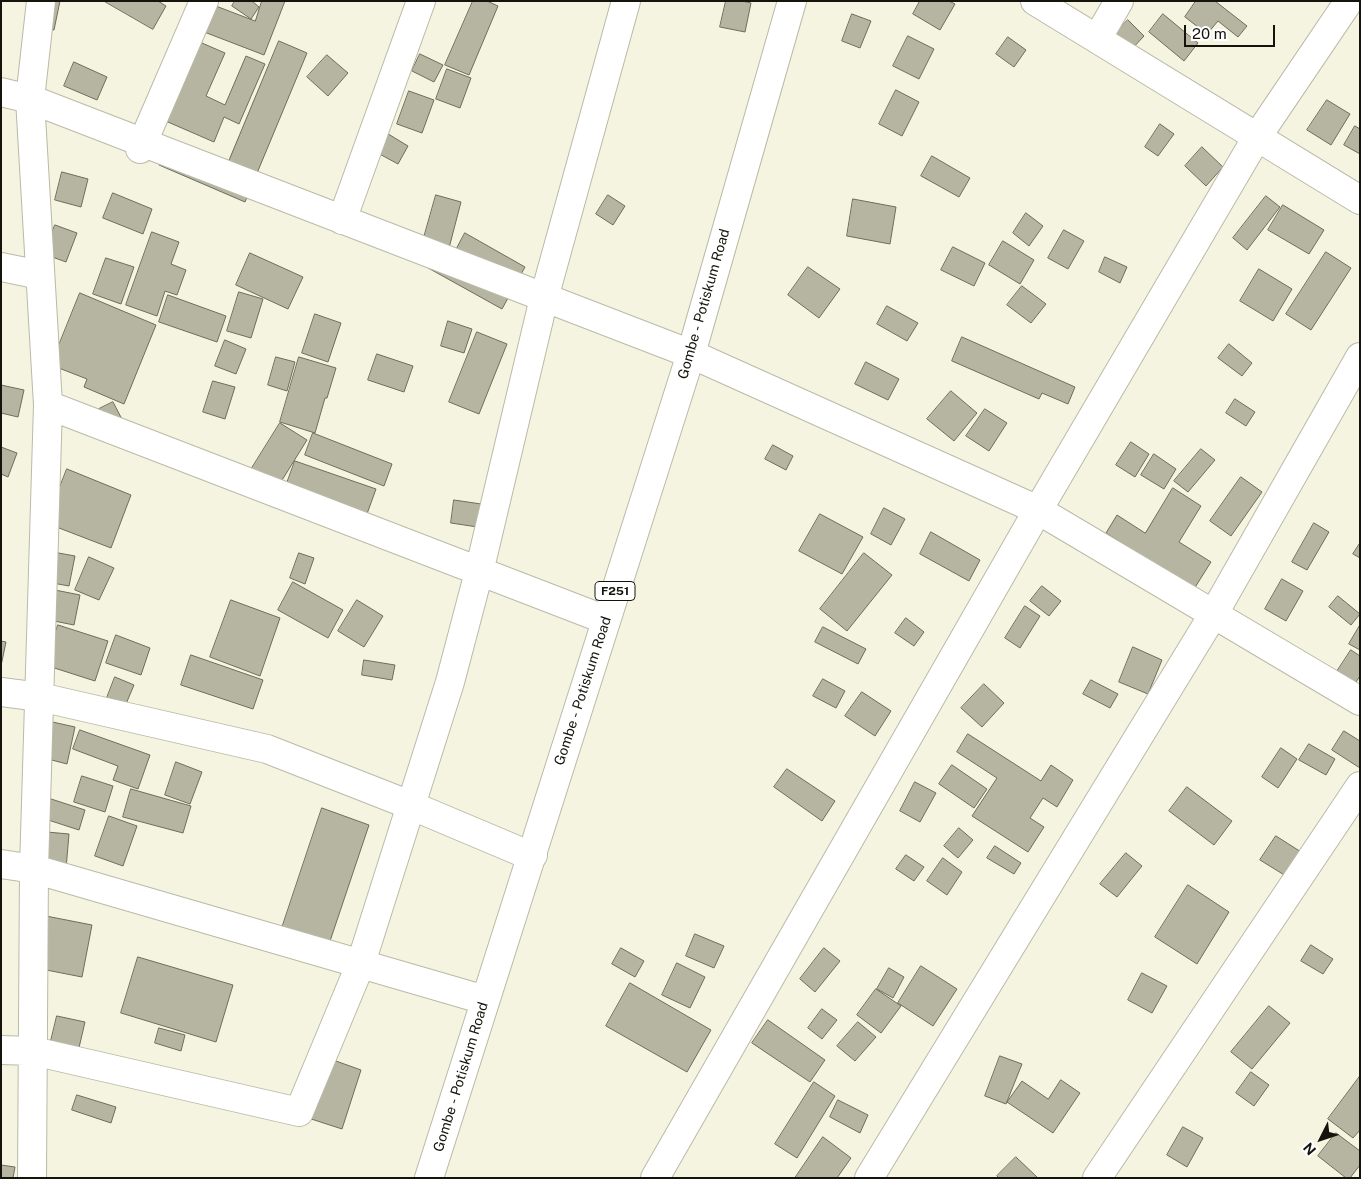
<!DOCTYPE html>
<style>
body{margin:0}
#map{position:relative;width:1361px;height:1179px;overflow:hidden;background:#f5f4e1;font-family:"Public Sans",sans-serif}
canvas{display:block}
.frame{position:absolute;inset:0;border:2px solid #14140d;pointer-events:none}
.north{position:absolute;left:1296px;top:1114px;width:50px;height:50px;-webkit-text-stroke:4px #fff;paint-order:stroke;rotate:229deg;font-size:14px;font-weight:700;line-height:20px;text-align:center;color:#14140d}
.north::after{content:'';display:block;margin:auto;width:18px;height:22px;background:#14140d;clip-path:polygon(50% 0,100% 100%,50% 72%,0 100%)}
.scale{position:absolute;left:1184px;top:25px;width:91px;height:22px;box-sizing:border-box;border:2px solid #14140d;border-top:0;padding-left:6px;font-size:15px;line-height:18px;white-space:nowrap;color:#14140d;-webkit-text-stroke:4px #fff;paint-order:stroke}
</style>
<div id="map">
<canvas width="1361" height="1179"></canvas>
<div class="frame"></div>
<div class="north">N</div>
<div class="scale">20 m</div>
</div>
<script>
const c = document.querySelector('canvas').getContext('2d');
c.lineJoin = 'round';
function paint(path, color) { c.fillStyle = color; c.fill(path, 'evenodd'); }
function trace(path, color, width, dash) { c.strokeStyle = color; c.lineWidth = width; c.lineCap = dash ? 'butt' : 'round'; c.setLineDash(dash || []); c.stroke(path); }
function write(font, color, halo, rows, align = 'center') {
  c.font = font + ' "Public Sans",sans-serif'; c.lineWidth = 5; c.setLineDash([]); c.textBaseline = 'middle'; c.strokeStyle = halo; c.fillStyle = color; for (const [text, x, y, turn = 0] of rows) {
    c.save(); c.translate(x, y); c.rotate((+turn || 0) * Math.PI / 180); c.textAlign = isNaN(turn) ? turn : align; if (halo) c.strokeText(text, 0, 0); c.fillText(text, 0, 0); c.restore();
  }
}
const building = new Path2D(`
 M31,1H60L54,30L27,25Z
 M104,1H158L166,6L153,29Z
 M235,1H252L259,7L251,19L232,6Z
 M262,1H285L264,55L199,30L208,3L255,21Z
 M473,1H487L498,6L469,75L445,65Z
 M726,1H742L751,3L745,32L720,27Z
 M920,1H949L955,4L940,30L913,14Z
 M1196,1H1215L1247,26L1238,37L1218,21L1207,34L1185,17Z
 M852,14L871,21L860,48L842,41Z
 M1163,14L1198,43L1184,61L1149,32Z
 M1128,20L1144,36L1130,51L1113,35Z
 M908,36L934,49L919,79L893,66Z
 M1008,37L1026,50L1014,67L996,54Z
 M195,40L225,53L206,96L225,105L246,56L265,64L239,124L224,117L214,142L161,119Z
 M279,41L307,53L245,202L159,165L168,145L225,169Z
 M420,54L443,65L434,82L412,71Z
 M327,55L348,73L328,96L307,77Z
 M74,62L107,77L97,100L64,86Z
 M447,69L471,78L460,108L436,99Z
 M896,90L919,102L902,136L879,124Z
 M409,91L434,100L422,133L397,124Z
 M1327,100L1350,114L1331,145L1307,130Z
 M1160,124L1174,134L1158,156L1145,147Z
 M1355,126L1360,129V154L1344,145Z
 M385,132L408,146L398,164L374,151Z
 M1202,147L1223,167L1206,186L1185,166Z
 M932,156L970,178L959,197L921,176Z
 M62,172L88,179L81,207L55,200Z
 M113,193L152,209L143,234L103,218Z
 M436,195L461,202L449,248L423,241Z
 M608,195L625,206L613,225L596,214Z
 M1266,196L1280,207L1247,250L1233,238Z
 M853,199L896,207L890,244L847,236Z
 M1283,205L1324,230L1309,254L1268,230Z
 M1026,213L1043,226L1029,246L1013,233Z
 M55,225L77,233L66,262L44,254Z
 M1064,230L1084,241L1068,269L1048,258Z
 M152,232L179,242L171,264L186,270L177,295L165,291L157,316L126,305Z
 M465,233L525,267L502,309L421,264L451,258Z
 M1003,241L1034,260L1020,284L989,265Z
 M953,247L985,263L974,286L941,270Z
 M1326,252L1351,268L1311,330L1286,314Z
 M250,253L303,277L288,309L236,285Z
 M1105,257L1127,267L1120,283L1099,272Z
 M106,258L134,267L121,304L93,294Z
 M808,267L840,289L819,318L788,295Z
 M1259,269L1292,289L1273,321L1240,301Z
 M1022,286L1046,304L1031,323L1007,305Z
 M239,292L263,299L251,338L227,331Z
 M80,293L156,325L124,404L84,387L87,379L51,365Z
 M168,295L226,316L217,342L159,322Z
 M887,306L918,323L907,341L877,324Z
 M315,314L341,323L328,362L302,353Z
 M448,321L472,329L464,353L441,346Z
 M477,332L507,344L479,414L449,402Z
 M962,337L1075,387L1068,404L1042,393L1039,399L952,361Z
 M225,340L246,349L236,374L215,366Z
 M1229,344L1252,363L1242,376L1218,358Z
 M377,354L413,366L404,392L368,380Z
 M276,357L295,362L287,391L268,385Z
 M299,357L336,368L327,398H325L315,433L280,422Z
 M866,362L899,379L888,400L855,384Z
 M213,381L235,387L225,419L203,412Z
 M1,385L24,390L18,417L1,413Z
 M951,391L977,413L954,441L927,419Z
 M1235,399L1255,412L1246,426L1226,413Z
 M113,402L124,423L109,430L99,409Z
 M985,409L1007,423L989,451L966,436Z
 M280,423L307,440L274,493L247,476Z
 M313,433L392,464L384,486L305,455Z
 M1131,442L1149,454L1135,477L1116,465Z
 M773,445L793,456L786,470L765,459Z
 M1,447L17,453L8,477L1,474Z
 M1201,449L1215,460L1188,492L1174,481Z
 M1154,454L1176,469L1164,489L1141,475Z
 M295,461L376,489L363,525L282,497Z
 M67,469L131,495L111,548L46,523Z
 M1241,477L1262,492L1231,536L1210,521Z
 M1173,488L1201,506L1179,542L1211,562L1194,589L1106,533L1117,515L1145,533Z
 M454,500L488,505L484,528L451,523Z
 M884,508L905,519L891,545L871,534Z
 M820,514L863,537L842,574L799,551Z
 M1314,523L1329,532L1307,570L1292,562Z
 M931,532L980,560L969,581L920,554Z
 M1360,543V558L1353,554Z
 M53,552L75,556L69,586L47,582Z
 M299,553L314,558L305,584L290,578Z
 M864,553L892,575L847,631L820,609Z
 M89,557L114,568L99,600L75,590Z
 M1282,579L1303,591L1286,621L1265,609Z
 M293,582L343,610L328,638L278,610Z
 M1042,586L1061,601L1049,616L1030,601Z
 M50,589L80,595L74,625L44,619Z
 M1338,596L1360,614L1351,625L1329,607Z
 M231,600L280,618L260,676L210,657Z
 M357,600L383,616L364,647L338,631Z
 M1025,606L1040,616L1020,648L1005,638Z
 M906,618L924,632L914,646L895,633Z
 M58,625L108,641L95,681L45,665Z
 M1360,625V650L1349,644Z
 M823,627L866,649L858,664L815,642Z
 M116,635L150,648L141,675L106,663Z
 M1,641L6,642L1,666Z
 M1133,647L1162,660L1148,694L1119,682Z
 M1351,650L1360,656V676L1352,688L1334,676Z
 M191,655L263,680L253,709L181,685Z
 M364,660L395,665L392,680L362,675Z
 M115,677L134,685L123,711L105,703Z
 M823,679L845,691L836,708L813,696Z
 M1091,680L1118,694L1110,708L1083,694Z
 M984,684L1004,703L982,727L961,708Z
 M862,692L891,711L875,736L845,716Z
 M48,721L75,727L67,764L40,757Z
 M80,730L150,755L138,789L113,780L118,766L73,749Z
 M1344,731L1360,741V768L1332,750Z
 M968,734L1041,781L1051,765L1073,780L1057,807L1043,798L1030,818L1044,827L1028,852L972,816L997,778L957,752Z
 M1309,744L1335,759L1326,775L1299,760Z
 M1281,748L1297,759L1278,788L1262,777Z
 M176,762L202,772L190,804L165,795Z
 M952,765L987,789L974,808L939,784Z
 M787,769L835,801L822,821L774,787Z
 M82,776L113,786L105,812L74,802Z
 M915,782L936,793L920,822L900,811Z
 M1187,787L1232,821L1214,845L1169,811Z
 M131,789L191,806L183,833L123,817Z
 M45,797L85,810L79,830L39,817Z
 M322,808L369,825L323,962L276,946Z
 M109,816L137,826L123,866L95,856Z
 M959,828L973,840L958,858L944,846Z
 M36,831L69,834L66,869L33,866Z
 M1276,836L1309,857L1294,881L1260,860Z
 M995,846L1021,863L1014,874L987,858Z
 M1126,853L1142,866L1117,897L1100,884Z
 M906,855L924,867L914,881L896,869Z
 M943,858L962,872L947,895L927,881Z
 M1188,885L1229,912L1197,964L1155,937Z
 M46,916L92,925L82,977L36,968Z
 M695,934L724,946L714,968L686,956Z
 M1311,945L1333,959L1323,974L1301,961Z
 M621,948L644,961L635,977L612,964Z
 M824,948L840,961L815,992L800,979Z
 M138,957L233,985L216,1042L121,1013Z
 M677,963L705,977L690,1008L662,995Z
 M921,966L957,989L933,1026L898,1003Z
 M889,968L904,977L893,998L877,989Z
 M1142,973L1167,986L1152,1013L1128,1000Z
 M630,983L711,1030L687,1072L606,1026Z
 M876,989L901,1006L881,1033L857,1015Z
 M1269,1006L1290,1023L1252,1069L1231,1052Z
 M822,1009L837,1020L822,1039L808,1028Z
 M57,1016L85,1022L78,1052L50,1045Z
 M768,1020L825,1060L810,1082L752,1043Z
 M858,1022L876,1037L855,1061L837,1046Z
 M159,1028L185,1035L181,1051L155,1043Z
 M322,1056L361,1070L342,1129L302,1116Z
 M1000,1056L1022,1064L1006,1104L985,1096Z
 M1251,1072L1269,1085L1254,1106L1236,1093Z
 M1360,1076V1130L1353,1138L1328,1119Z
 M1061,1080L1080,1093L1053,1133L1007,1102L1022,1081L1048,1099Z
 M814,1082L835,1096L797,1158L775,1144Z
 M77,1095L116,1107L111,1123L72,1110Z
 M838,1100L868,1115L860,1133L830,1117Z
 M1183,1127L1203,1138L1187,1167L1167,1155Z
 M1336,1133L1360,1151V1165L1350,1178H1346L1318,1156Z
 M823,1137L851,1158L837,1178H795Z
 M1016,1157L1038,1178H999L997,1176Z
 M1,1165L15,1167L13,1178H1Z`);
paint(building, '#b6b5a2');
trace(building, '#6e6d5c', 1);
const minor = new Path2D(`
 M1035,1L1360,200
 M1097,39L1119,1
 M1,92L30,99L691,354L1038,510L1360,701
 M140,149L204,1
 M342,220L421,1
 M1,267L40,275
 M48,405L606,620
 M1,692L40,697L267,749L410,805L531,856L533,855
 M1,864L34,869L485,1000
 M1,1050L33,1051L299,1112L361,963L450,682L479,572L544,298L626,1
 M32,1178L34,869L48,405L30,99L41,1
 M655,1178L1038,510L1257,137L1349,1
 M869,1178L1213,615L1360,357
 M1097,1178L1360,786`);
const primary = new Path2D(`
 M429,1178L691,354L792,1`);
trace(minor, '#bbbaa7', 30);
trace(primary, '#bbbaa7', 30);
trace(minor, '#fff', 28);
trace(primary, '#fff', 28);
for (const [x, y, w] of [
 [615,591,40]
]) { const box = new Path2D(); box.roundRect(x - w / 2, y - 9.5, w, 19, 4); c.fillStyle = '#fff'; c.fill(box); trace(box, '#14140d', 1); }
write('bold 12px', '#14140d', null, [
 ["F251",615,591]
]);
write('14px', '#14140d', '#fff', [
 ["Gombe - Potiskum Road",704,304,-74],
 ["Gombe - Potiskum Road",583,691,-72],
 ["Gombe - Potiskum Road",461,1077,-73]
]);
</script>
